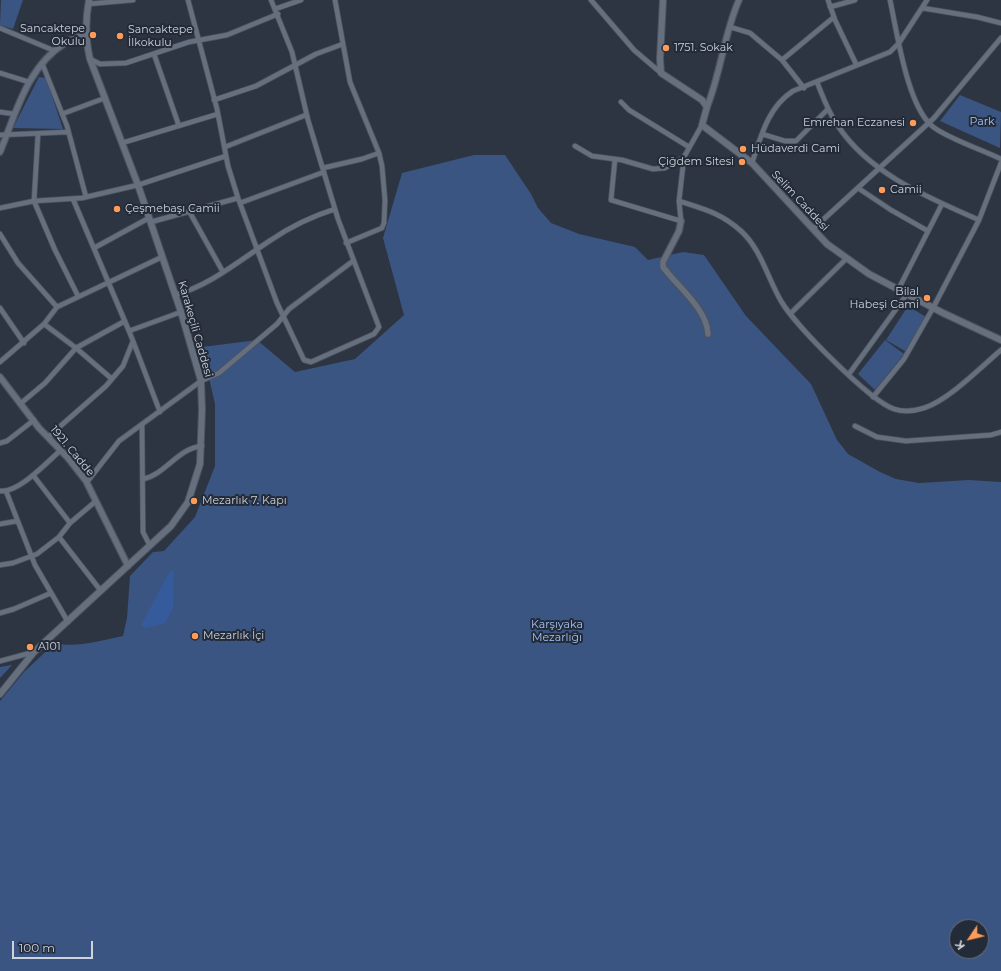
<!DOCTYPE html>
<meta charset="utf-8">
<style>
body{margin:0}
#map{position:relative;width:1001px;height:971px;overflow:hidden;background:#2d3542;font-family:Montserrat,sans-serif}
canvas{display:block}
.north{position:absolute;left:949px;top:919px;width:40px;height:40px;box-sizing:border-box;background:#232b38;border:1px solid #676e79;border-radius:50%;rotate:235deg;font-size:11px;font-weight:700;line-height:16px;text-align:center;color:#cdd2db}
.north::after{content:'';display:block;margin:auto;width:14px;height:18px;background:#fe9b58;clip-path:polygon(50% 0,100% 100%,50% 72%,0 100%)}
.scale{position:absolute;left:12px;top:941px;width:81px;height:18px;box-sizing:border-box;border:2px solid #cdd2db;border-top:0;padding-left:5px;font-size:12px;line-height:14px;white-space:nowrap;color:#cdd2db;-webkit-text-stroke:3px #232b38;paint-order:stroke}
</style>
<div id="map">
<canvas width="1001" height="971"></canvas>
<div class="north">K</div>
<div class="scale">100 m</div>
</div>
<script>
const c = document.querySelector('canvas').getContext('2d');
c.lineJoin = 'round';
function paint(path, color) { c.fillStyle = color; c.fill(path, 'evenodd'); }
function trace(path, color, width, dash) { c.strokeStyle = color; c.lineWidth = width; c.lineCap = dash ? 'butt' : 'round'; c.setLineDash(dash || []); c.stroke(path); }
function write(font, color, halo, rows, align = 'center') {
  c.font = font + ' Montserrat,sans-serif'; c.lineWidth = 4; c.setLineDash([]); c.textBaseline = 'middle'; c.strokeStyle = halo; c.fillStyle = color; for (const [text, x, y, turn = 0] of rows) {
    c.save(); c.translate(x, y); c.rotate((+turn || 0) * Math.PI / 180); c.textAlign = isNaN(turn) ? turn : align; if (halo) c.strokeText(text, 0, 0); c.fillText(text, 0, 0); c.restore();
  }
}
paint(new Path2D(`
 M1,0H23L13,29L0,25Z
 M39,77L46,78L63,129L13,128Z
 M960,95L1001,112L1000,148L940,121Z
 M474,155H505L531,194L538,208L551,223L579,234L635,247L648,260L683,252L704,255L746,316L811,384L837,440L848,454L880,472L896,479L919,483L969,480L1001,482V971H0V701L24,672L56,642C68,650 108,639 123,636L127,618L130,576L153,552L164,551L195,517L215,466V404L202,347L257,340L295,372L355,359L404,315L383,238L402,173ZM957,927H981V951H957Z
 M908,306L926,317L905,351L886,340Z
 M885,340L904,354L875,390L858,374Z
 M12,665L0,678V667Z`), '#3b5582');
paint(new Path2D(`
 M170,571H174L173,608L165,623L145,628L141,625Z`), '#355b9d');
const minor = new Path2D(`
 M188,0L217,109L228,166L238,198L277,303L304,360L311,362L374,334L379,327L338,219L308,120L292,52L271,0
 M335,0L350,82L379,153L382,166L385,200L384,223L382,228L346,243
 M591,0L634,50L661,73
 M828,0L835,20L856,64
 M890,0C897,32 907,105 932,126C946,138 983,150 1001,159
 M88,4L133,0
 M830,7L855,0
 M922,8L977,17L1001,23
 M275,9L301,0
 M730,27L750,33L782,60L804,88
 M0,28L55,51
 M154,54L179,126
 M90,59L100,64L126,63L189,42L227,35L278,14
 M782,60L834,17
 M42,63L67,126L86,197
 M0,73L29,82
 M817,82C823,97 828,112 838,126C870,174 927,197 979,220
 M214,100L256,86L316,54L343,44
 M621,102L629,110L689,147
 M0,112L14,114
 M62,114L105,98
 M38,134L34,201L55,250L78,296
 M762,134L785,141H796L828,109
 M0,135L68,132
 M122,143L218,114
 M575,146L592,156L622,160L653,169L665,168L684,157L702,125
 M225,147L306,115
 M615,159L611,200L681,221L679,201L684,157
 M752,163C761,136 768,107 793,91L890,52L899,43L927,0
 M323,168L362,159L379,153
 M858,188L891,210L928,231
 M73,199L129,331
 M679,201C704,209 721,213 741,231C761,249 768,279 781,301C795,325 870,401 894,409C903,412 915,411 924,408C949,400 981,367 1001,350
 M240,203L324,172
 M0,208L34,201L82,198L138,185L226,156
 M189,211L223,272
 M151,222L238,198
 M813,229L934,118L1001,38
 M0,234L18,263L57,307
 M94,248L149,218
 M898,290L942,204
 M175,295C211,285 240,260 271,240C290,227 313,216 335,209
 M0,308L24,343
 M790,314L847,258
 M44,324L76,348L112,379
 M133,341L160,412
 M0,362L44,324L57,307L162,257
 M849,374L907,294
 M873,397L904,359L933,308L979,220L1001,163
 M20,404L45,383L76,348L125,321
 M142,425L143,532L150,546
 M855,426L877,437L906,441L991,435L1001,432
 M48,437L106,386L123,366L133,341L129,331L181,312
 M0,443L7,441L34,420
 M33,475L70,523
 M143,479C165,475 178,448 202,446
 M87,482L119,441L201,381L219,373L277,324L289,309L353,261
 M0,491C19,493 47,462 61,450
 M6,491L35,565L68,622
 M0,524L17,521
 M59,537L101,591
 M0,565L13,563L37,554L59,537L70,523L96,501
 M0,613L14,609L51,593
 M0,661L34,652`);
const tertiary = new Path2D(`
 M707,107C721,72 724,34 739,0
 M0,152C16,113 27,67 65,43C71,39 79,37 85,34
 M681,221L679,231L663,262V267C677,286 707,309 708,334
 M0,377L39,428L68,458L86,481L128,566`);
const secondary = new Path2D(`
 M663,0L660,59L661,73L702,100L707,107L702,125L752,163L827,244L869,274L943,313L1001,340
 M0,694L34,652L171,526L188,502L200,464L202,410L201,381L181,312L138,185L90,59C85,38 85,21 89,0`);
trace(minor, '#4c535e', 6);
trace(tertiary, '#4c535e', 8);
trace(secondary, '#4c535e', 8);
trace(minor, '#666f7e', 4.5);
trace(tertiary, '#666f7e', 5.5);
trace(secondary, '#666f7e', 6);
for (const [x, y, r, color] of [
 [93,35,4,"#fe9b58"],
 [120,36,4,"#fe9b58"],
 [666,48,4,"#fe9b58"],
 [913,123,4,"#fe9b58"],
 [743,149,4,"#fe9b58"],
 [742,162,4,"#fe9b58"],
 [882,190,4,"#fe9b58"],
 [117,209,4,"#fe9b58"],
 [927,298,4,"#fe9b58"],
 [194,501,4,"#fe9b58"],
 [195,636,4,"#fe9b58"],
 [30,647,4,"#fe9b58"]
]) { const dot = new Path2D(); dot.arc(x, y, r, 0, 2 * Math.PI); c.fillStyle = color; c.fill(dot); trace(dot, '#232b38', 1.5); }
write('11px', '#cdd2db', '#232b38', [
 ["Sancaktepe",85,29,"right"],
 ["Okulu",85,42,"right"],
 ["Sancaktepe",128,30],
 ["İlkokulu",128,43],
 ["1751. Sokak",674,48],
 ["Emrehan Eczanesi",905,123,"right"],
 ["Hüdaverdi Cami",751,149],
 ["Çiğdem Sitesi",734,162,"right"],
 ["Camii",890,190],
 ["Çeşmebaşı Camii",125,209],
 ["Bilal",919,292,"right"],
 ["Habeşi Cami",919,305,"right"],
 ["Mezarlık 7. Kapı",202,501],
 ["Mezarlık İçi",203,636],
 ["A101",38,647]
], 'left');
write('11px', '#a2c4fc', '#232b38', [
 ["Park",982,122],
 ["Karşıyaka",557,625],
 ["Mezarlığı",557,638]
]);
write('11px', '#cdd2db', '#232b38', [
 ["Selim Caddesi",800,201,47],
 ["Karakeçili Caddesi",195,329,74],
 ["1921. Cadde",72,451,50]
]);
</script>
